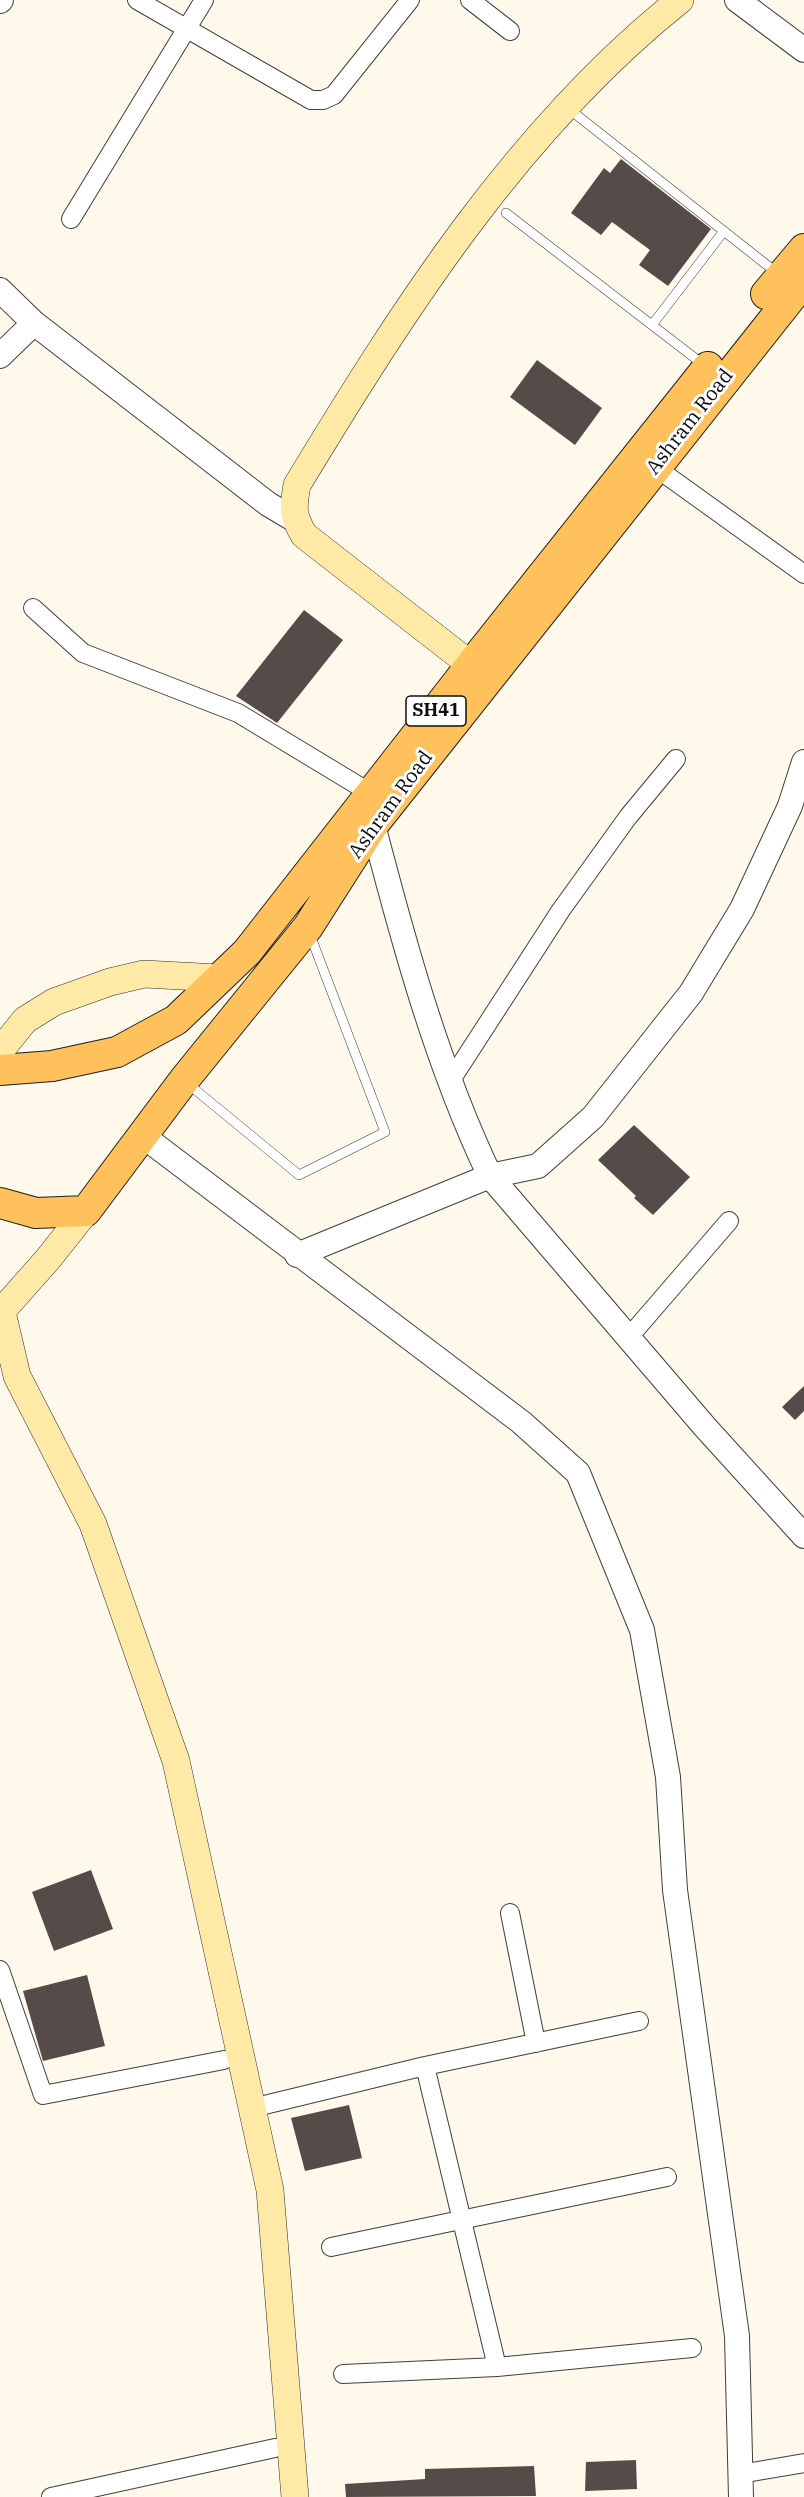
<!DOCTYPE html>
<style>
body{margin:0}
canvas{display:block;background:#fff9eb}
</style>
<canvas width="804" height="2497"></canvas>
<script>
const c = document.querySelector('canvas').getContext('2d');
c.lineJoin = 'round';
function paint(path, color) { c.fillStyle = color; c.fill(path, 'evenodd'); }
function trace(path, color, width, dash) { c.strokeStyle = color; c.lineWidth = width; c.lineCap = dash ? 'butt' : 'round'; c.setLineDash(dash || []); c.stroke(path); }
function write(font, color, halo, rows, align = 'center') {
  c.font = font + ' "IBM Plex Serif",serif'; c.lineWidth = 6; c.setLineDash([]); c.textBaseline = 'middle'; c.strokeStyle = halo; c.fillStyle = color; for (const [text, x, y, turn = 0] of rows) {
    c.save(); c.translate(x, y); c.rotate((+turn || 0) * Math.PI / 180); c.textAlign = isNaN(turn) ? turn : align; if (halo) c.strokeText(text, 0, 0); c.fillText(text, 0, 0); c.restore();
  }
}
paint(new Path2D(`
 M621,159L711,229L668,286L639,265L650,250L612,222L601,235L571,213L604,168L610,173Z
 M537,360L602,408L575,445L510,397Z
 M304,610L343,640L277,723L236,696Z
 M634,1125L690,1177L653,1215L634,1198L636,1196L598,1160Z
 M804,1386V1411L795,1420L782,1407Z
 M91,1870L113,1929L54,1951L32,1892Z
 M87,1975L105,2046L43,2061L23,1991Z
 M349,2105L362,2158L305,2171L291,2118Z
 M636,2460L637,2489L585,2491L586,2462Z
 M534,2466L536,2496L346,2497L345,2484L425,2479V2469Z`), '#554b48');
const service = new Path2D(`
 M569,109L777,273
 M506,213L704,365
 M652,325L724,231
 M187,1083L299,1175L385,1132L309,932`);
const minor = new Path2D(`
 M137,0L311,100H323L334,95L410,0
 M470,0L510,31
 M71,219L204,0
 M655,467L804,574
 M33,608L83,653L238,713L372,794
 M451,1080L561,910L628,817L676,759
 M629,1337L729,1221
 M510,1913L536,2043
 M0,1970L43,2095L224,2060
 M425,2066L497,2367L692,2348
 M252,2108L425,2066L639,2021
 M331,2247L667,2177
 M343,2374L497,2367
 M740,2474L804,2463
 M51,2497L275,2448`);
const tertiary = new Path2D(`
 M737,0L804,50
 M0,1L1,0
 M0,290L34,323L268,504L295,520
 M0,356L34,323
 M373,825C404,944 437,1065 490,1176L705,1427L804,1536
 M143,1136L521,1422L578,1473L642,1630L668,1777L675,1890L737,2336L741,2497
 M297,1255L490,1176L538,1166L593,1117L691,993L742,909L790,806L804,762`);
const secondary = new Path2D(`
 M471,665L304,535C292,515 293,507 297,485C403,310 518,129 680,0
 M0,1051L25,1020L54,1002L110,982L144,974L219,978
 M2,1312L17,1376L93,1524L176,1761L270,2190L295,2497
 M0,1313L48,1259L86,1211`);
const primary = new Path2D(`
 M766,294L804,249
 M0,1070L52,1066L117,1052L176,1020L247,952L471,665L708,367
 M0,1203L36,1213L86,1211L184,1080L308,927L373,825L804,281`);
trace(service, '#3f3f3f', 10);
trace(minor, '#3f3f3f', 20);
trace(tertiary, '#3f3f3f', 26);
trace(secondary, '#2e2e2e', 28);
trace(primary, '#1d1d1d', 32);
trace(service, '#fff', 9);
trace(minor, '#fff', 18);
trace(tertiary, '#fff', 24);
trace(secondary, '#ffe9a6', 27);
trace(primary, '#ffc15b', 30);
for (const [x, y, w] of [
 [436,711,60]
]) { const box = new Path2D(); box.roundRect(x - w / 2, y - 15, w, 30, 4.5); c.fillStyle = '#fff'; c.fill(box); trace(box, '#0c0c0c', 1.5); }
write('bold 18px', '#0c0c0c', null, [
 ["SH41",436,711]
]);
write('20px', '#0c0c0c', '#fff', [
 ["Ashram Road",690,422,-52],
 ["Ashram Road",391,805,-54]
]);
</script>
